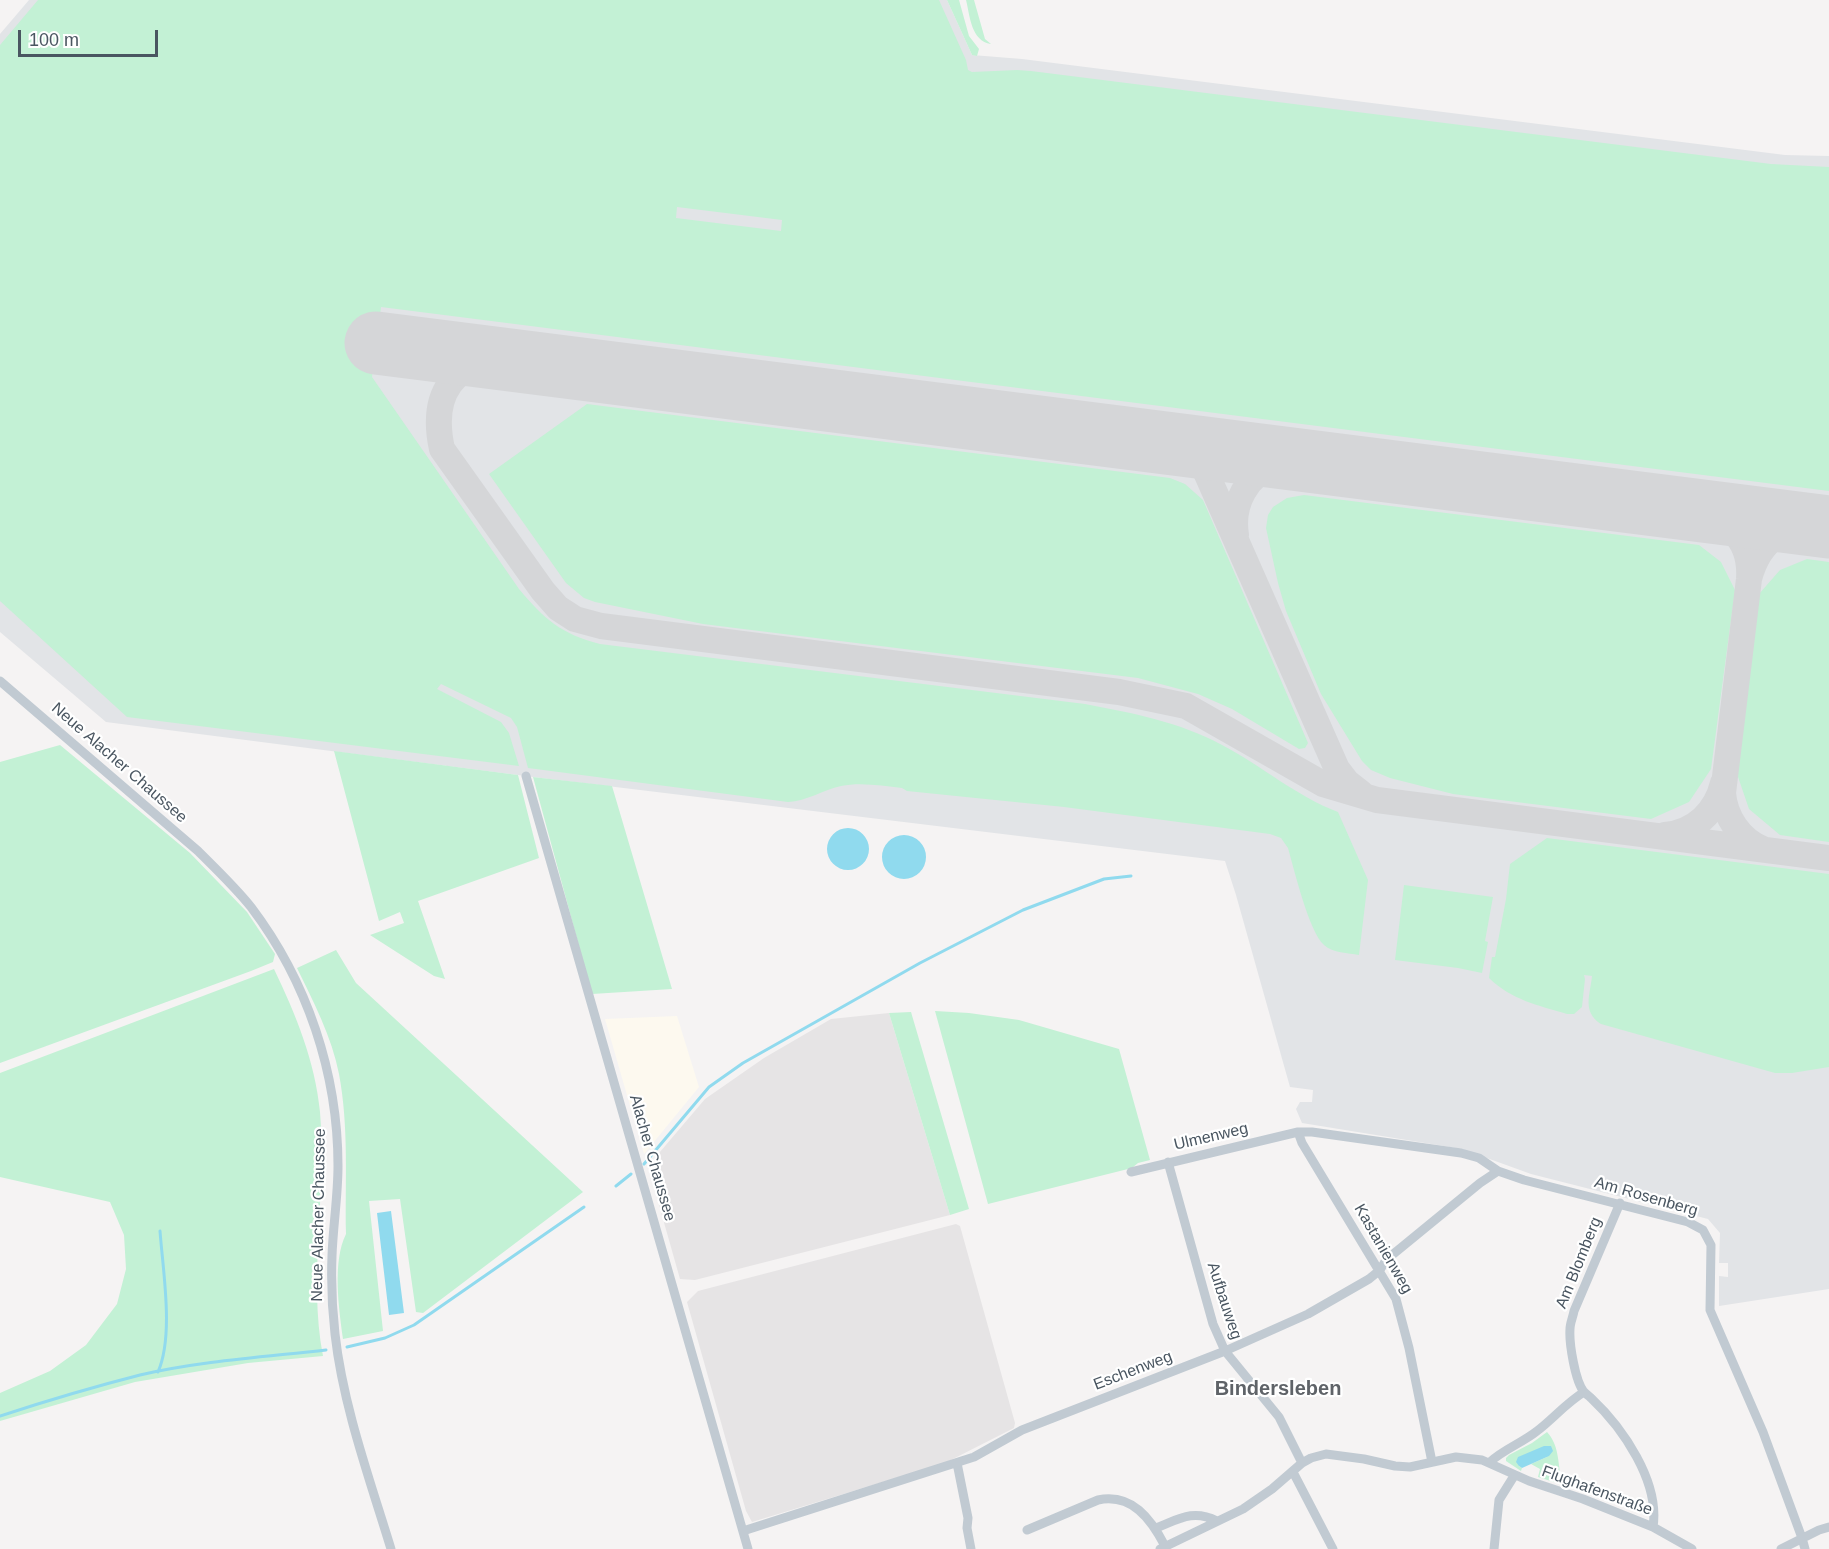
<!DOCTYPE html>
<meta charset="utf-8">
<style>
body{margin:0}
#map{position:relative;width:1829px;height:1549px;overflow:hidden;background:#f5f3f3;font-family:Arial,sans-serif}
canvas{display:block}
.scale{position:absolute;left:18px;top:30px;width:140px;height:27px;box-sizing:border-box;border:3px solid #4a5661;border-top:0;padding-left:8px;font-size:18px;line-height:21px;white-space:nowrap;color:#4a5661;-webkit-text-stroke:4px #fff;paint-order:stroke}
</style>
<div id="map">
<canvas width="1829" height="1549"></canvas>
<div class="scale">100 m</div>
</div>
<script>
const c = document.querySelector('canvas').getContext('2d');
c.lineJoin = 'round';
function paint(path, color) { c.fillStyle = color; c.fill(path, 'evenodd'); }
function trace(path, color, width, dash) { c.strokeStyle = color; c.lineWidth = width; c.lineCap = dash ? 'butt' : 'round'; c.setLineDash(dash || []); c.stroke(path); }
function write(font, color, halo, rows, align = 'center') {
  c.font = font + ' Arial,sans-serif'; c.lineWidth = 4.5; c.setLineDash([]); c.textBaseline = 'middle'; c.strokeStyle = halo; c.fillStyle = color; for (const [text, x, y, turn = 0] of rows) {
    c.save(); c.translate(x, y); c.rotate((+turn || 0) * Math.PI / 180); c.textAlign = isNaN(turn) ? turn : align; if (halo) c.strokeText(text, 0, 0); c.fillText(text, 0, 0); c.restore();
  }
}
paint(new Path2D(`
 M677,1016L699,1087L644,1154L605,1019Z`), '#fdf9ef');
paint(new Path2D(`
 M889,1013L950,1215L695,1280L680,1279L648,1166L705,1099L764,1058L831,1019Z
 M956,1224L960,1226L1015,1423L1014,1428L945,1463L752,1522L746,1511L687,1302L698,1291Z`), '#e6e4e5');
paint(new Path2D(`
 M29,0H947L972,55L1022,59L1785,155L1829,156V1289L1719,1306V1276L1728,1277V1263H1719L1720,1233L1708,1219L1531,1174L1462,1149L1302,1123L1296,1109L1300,1102H1312L1313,1090L1290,1087L1236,895L1225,861L533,777L106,722L0,632V34Z`), '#e2e4e7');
paint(new Path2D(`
 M38,0H939L966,60L968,70L972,72L1017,70L1031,71L1771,164L1829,167V491L381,307L372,377L519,589C544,619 561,634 600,644L1085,704C1132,713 1180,722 1222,745C1262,766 1296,796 1338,812L1368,880L1359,955C1348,953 1333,953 1324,945C1309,932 1294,869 1288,848L1281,838L1270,834L1064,807L907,791L902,788C883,786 861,782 841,786C823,790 807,801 788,802L528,768L517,727L511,718L441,684L437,689L501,722L509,733L519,766L127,717L0,601V45ZM677,207L782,220L781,231L676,218Z
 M947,0H959L969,36L979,49L977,56L972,55Z
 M966,0H974L985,39L991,44C971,41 970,16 966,0Z
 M587,404L1170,478L1185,484L1203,500L1308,743L1305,748L1299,749L1232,709L1198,694L1138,678L703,624L595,602L584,598L566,583L489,474Z
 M1304,495L1699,545L1721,562L1735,590L1711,769L1689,802L1651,819L1453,794L1390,778L1371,770L1362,761L1321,694L1286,611L1278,583L1266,528L1268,515L1273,507L1287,498Z
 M1807,559L1829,562V842L1780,835L1749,809L1736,771L1759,594L1780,570Z
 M60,745L190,853L247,912L275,954L273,962L251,971L0,1063V762Z
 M334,751L518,775L539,858L418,901L445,979L434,976L370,935L404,923L400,912L379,921Z
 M533,777L612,786L672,989L592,994Z
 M1547,838L1829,874V1067L1792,1073H1775L1601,1024C1582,1012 1590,995 1592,976L1584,975L1585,979L1582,1007L1574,1014H1567C1537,1005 1512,1000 1489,978L1492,957H1495L1506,899L1510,864Z
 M1404,885L1493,897L1485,941L1488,942L1482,973L1458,968L1395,960Z
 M336,950L356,983L583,1192L423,1313L416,1312L400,1199L369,1201L383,1331L343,1339C339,1309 332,1262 346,1234C345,1181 349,1127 339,1074C332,1037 313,1001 297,968Z
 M274,969C296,1015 315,1061 320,1112C327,1192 308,1277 323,1356L248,1363L135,1382L0,1421V1393L50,1371L86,1345L117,1304L126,1269L124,1235L110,1202L0,1177V1073Z
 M935,1011L969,1013L1019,1020L1119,1049L1150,1160L1138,1163L1132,1168L988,1204Z
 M911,1012L969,1209L950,1215L889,1013Z
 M1547,1432C1559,1445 1558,1462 1561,1479L1557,1483L1538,1477L1540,1469L1531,1464L1549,1456L1519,1466L1522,1468L1521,1471L1506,1461V1458L1509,1455L1532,1443Z`), '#c3f1d5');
paint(new Path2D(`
 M827 849a21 21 0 1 1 42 0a21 21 0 1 1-42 0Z
 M882 857a22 22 0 1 1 44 0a22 22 0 1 1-44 0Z
 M391,1211L404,1313L389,1315L377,1213Z
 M1544,1446H1551L1553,1451L1549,1456L1522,1468L1519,1466L1516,1462L1518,1457Z`), '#90daee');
trace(new Path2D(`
 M644,1164L709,1087L743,1063L920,963L1023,910L1104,879L1131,876
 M616,1186L631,1174
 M347,1347L385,1338L414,1325L584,1207
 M158,1372C174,1335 163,1272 160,1231
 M0,1416C46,1401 93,1387 140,1375C201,1361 264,1357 326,1350`), '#90daee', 3);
trace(new Path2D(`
 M511,360C453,359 430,394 442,449L543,591L558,608L575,619L601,626L1119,692L1186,706L1323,784L1377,800L1829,858
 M1131,438C1160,443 1187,445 1205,470L1337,769L1347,782L1361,793
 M1686,508C1724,517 1752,537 1749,579L1723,793C1725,817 1740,840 1763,849
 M1236,535C1231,504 1247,474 1277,464C1287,460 1299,461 1309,461
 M1749,579C1760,537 1787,523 1829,527
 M1665,835C1695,832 1716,812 1723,783`), '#d5d6d8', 26);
trace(new Path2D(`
 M376,343L1829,527`), '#d5d6d8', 63);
trace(new Path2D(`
 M0,681L198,851C216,869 235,887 251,907C307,981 338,1073 338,1166C338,1196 333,1226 332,1256C331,1282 332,1308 335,1334C343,1406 370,1480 391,1549
 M526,776L748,1549
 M1298,1132L1302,1143L1396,1299L1409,1348L1432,1462
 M1168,1162L1213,1324L1225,1351L1279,1417L1302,1463
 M1131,1172L1298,1132H1312L1461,1153L1479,1158L1498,1171L1524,1180L1688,1222L1703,1230L1711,1245L1710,1310L1763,1432L1802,1538L1805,1549
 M1620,1203L1574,1311C1573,1317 1570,1323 1570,1329C1569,1343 1575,1381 1584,1392C1586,1394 1589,1396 1591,1398C1623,1428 1660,1482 1653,1527
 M1490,1462C1504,1449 1522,1443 1537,1431C1553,1419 1566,1403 1584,1392
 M957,1463L968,1518L967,1528L971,1549
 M1293,1472L1333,1549
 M1156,1528C1179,1519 1193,1509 1217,1521
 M1027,1530L1098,1500C1132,1493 1151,1519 1165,1546
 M743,1531L974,1457L1022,1430L1225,1351L1308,1314L1369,1279L1380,1270L1386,1260L1480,1183L1498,1171
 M1160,1549L1243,1509L1272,1489L1302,1463L1311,1458L1326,1454L1364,1459L1395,1466L1410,1467L1456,1457L1482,1460L1529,1481L1583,1499L1653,1527L1692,1549
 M1494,1549L1499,1500L1514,1476
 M1781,1549L1819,1530L1829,1527`), '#c1cad2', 9);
write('16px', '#4a5661', '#fff', [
 ["Neue Alacher Chaussee",119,763,41],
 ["Ulmenweg",1211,1137,-13],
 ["Alacher Chaussee",652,1158,74],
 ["Am Rosenberg",1646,1197,16],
 ["Neue Alacher Chaussee",319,1215,-89],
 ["Kastanienweg",1383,1249,60],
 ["Am Blomberg",1579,1263,-68],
 ["Aufbauweg",1224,1301,72],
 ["Eschenweg",1133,1371,-21],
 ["Flughafenstraße",1597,1491,20]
]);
write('bold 20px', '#5f6368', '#fff', [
 ["Bindersleben",1278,1389]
]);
</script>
